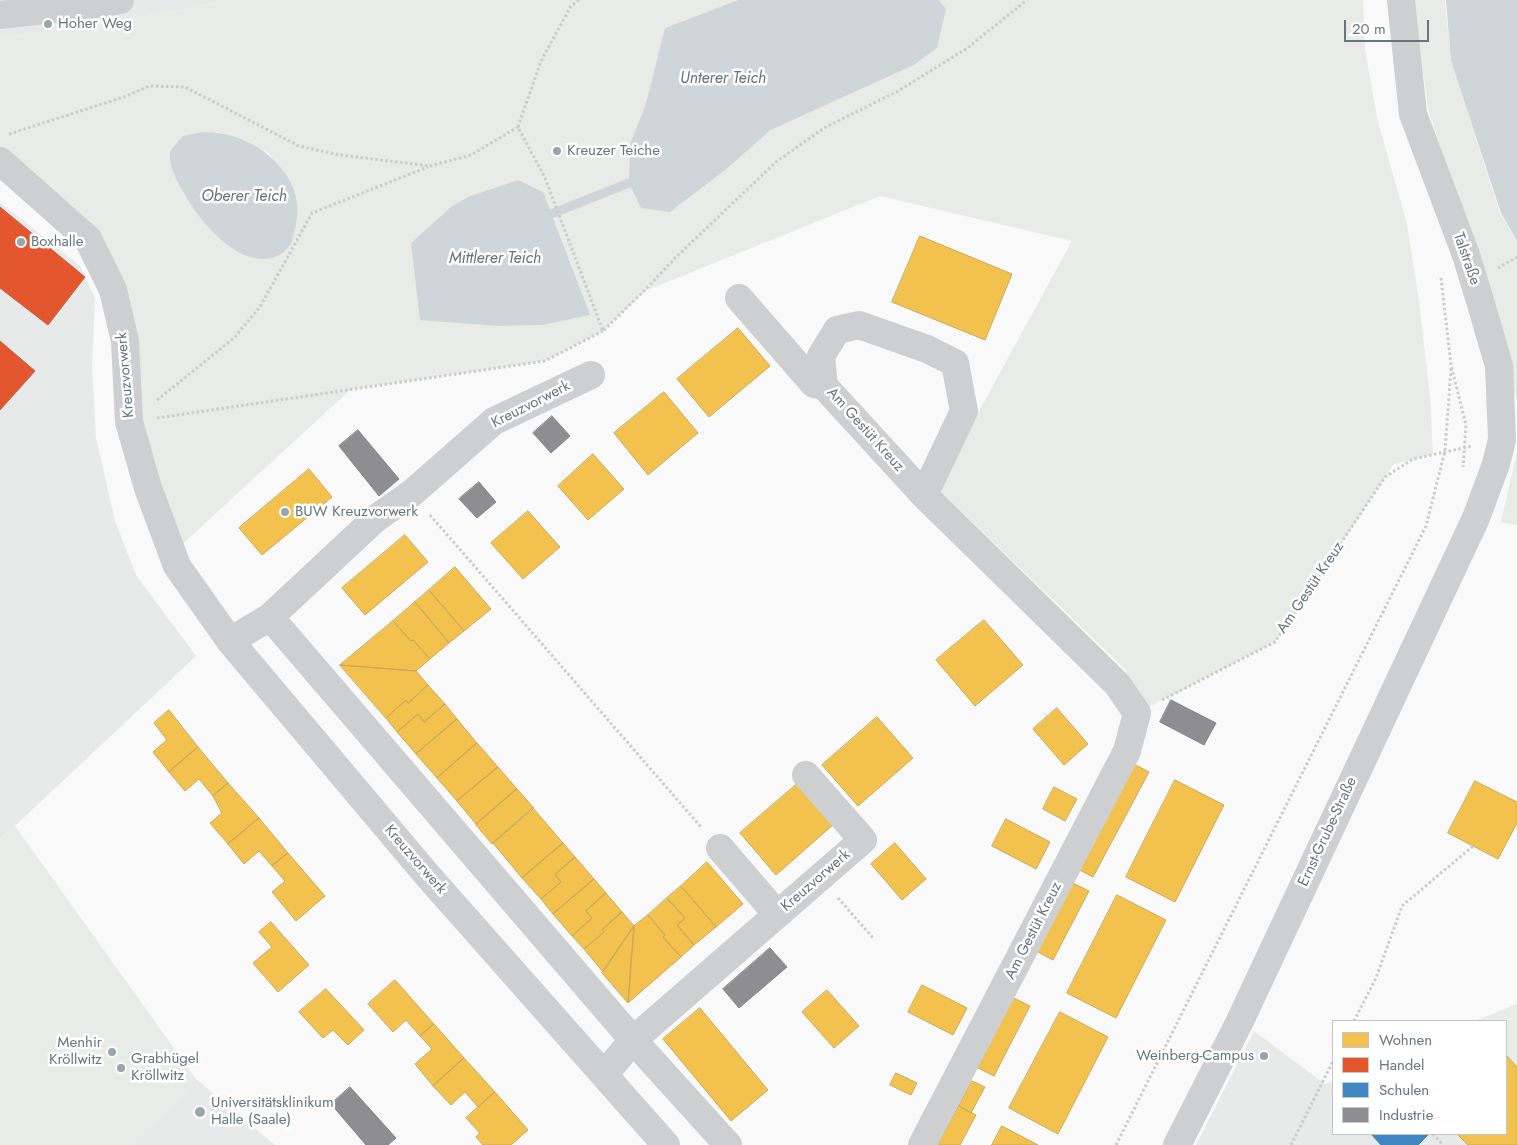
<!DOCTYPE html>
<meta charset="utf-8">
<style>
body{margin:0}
#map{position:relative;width:1517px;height:1145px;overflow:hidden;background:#f9f9f9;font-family:Jost,sans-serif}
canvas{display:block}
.legend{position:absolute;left:1332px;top:1020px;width:175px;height:115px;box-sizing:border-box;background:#fff;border:1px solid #c1c8cd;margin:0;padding:6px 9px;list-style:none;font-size:15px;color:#657683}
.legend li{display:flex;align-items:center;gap:10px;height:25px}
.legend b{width:25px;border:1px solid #c1c8cd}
.scale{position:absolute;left:1344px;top:20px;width:85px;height:22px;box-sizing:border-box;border:2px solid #657683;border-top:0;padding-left:6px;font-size:15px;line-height:18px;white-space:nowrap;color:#657683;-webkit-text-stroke:4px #fff;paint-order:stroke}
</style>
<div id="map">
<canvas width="1517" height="1145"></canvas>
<ul class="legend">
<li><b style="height:14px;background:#f2c14e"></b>Wohnen</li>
<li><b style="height:14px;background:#e4572e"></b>Handel</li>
<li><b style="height:14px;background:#3f88c5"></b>Schulen</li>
<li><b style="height:14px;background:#8d8d92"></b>Industrie</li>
</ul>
<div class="scale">20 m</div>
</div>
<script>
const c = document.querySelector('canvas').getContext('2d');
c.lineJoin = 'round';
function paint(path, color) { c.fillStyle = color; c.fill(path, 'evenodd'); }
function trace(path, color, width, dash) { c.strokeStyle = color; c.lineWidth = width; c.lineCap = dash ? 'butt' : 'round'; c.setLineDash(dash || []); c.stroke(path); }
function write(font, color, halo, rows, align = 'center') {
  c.font = font + ' Jost,sans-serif'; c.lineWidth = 5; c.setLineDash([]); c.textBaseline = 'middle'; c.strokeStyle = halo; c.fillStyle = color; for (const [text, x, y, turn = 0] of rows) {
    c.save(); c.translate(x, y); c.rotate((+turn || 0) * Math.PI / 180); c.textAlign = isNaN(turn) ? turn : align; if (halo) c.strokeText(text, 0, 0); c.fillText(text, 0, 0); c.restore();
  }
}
paint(new Path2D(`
 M0,0H224L174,12L15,36H0Z
 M0,202L80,266L95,298L92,366L96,438L115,521L136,575L196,656L0,840Z
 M1517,1004V1145H1196L1254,1031L1325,1084L1333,1081V1134H1506V1021H1475Z
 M196,1079L275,1145H135Z`), '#e8e9e9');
paint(new Path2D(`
 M224,0H738L665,28L646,103L630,144L670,212L724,171L771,130L914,65L937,48L946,9L939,0H1363L1365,50L1377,118L1407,224L1419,302L1430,397L1433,454L1394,464L1275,642L1137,713L1126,670L937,488L1072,241L880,196L645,291L603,331L545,361L351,389L177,549L140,434L126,289L0,151V36H15L174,12ZM216,132L235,137L251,143L268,153L283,170L294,232L291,244L189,203L176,179L170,162ZM468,197L590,315L543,325L498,326L416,272L411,243L452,206Z
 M1414,0H1445L1451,61L1500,213L1517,242V402L1487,293L1428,108Z
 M1517,451V525L1501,522Z
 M15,826L196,1079L135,1145H0V840Z
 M1517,1004V1067L1506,1055V1021H1476Z`), '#e8ebe6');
paint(new Path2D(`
 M738,0H939L946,9L937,48L914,65L771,130L724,171L670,212L641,208L629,183L630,144L646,103L665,28Z
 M1446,0H1517V241L1501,213L1451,61Z
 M202,132C233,132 262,144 282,169C296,187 301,207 295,229C293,234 293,240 291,244C288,249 282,254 277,256C239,272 197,218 182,190C176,179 169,166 170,154C171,148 179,141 183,136Z
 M518,180L543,192L590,315L543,325L498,326L420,320L411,243L452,206L468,197Z`), '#ced6d9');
const homes = new Path2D(`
 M920,236L1012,274L985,340L892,302Z
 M738,328L770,366L709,417L677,379Z
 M664,392L698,433L648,475L614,433Z
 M593,454L624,489L588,520L558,486Z
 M309,469L332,497L262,555L239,528Z
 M528,511L560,547L523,579L491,543Z
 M405,535L428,562L365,615L342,588Z
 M455,567L491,609L464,631L429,590Z
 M429,590L464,631L449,643L415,602Z
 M415,602L449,643L430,659L413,640L411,641L393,621Z
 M984,620L1023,665L975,706L936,660Z
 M393,621L411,641L413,640L430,659L416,671L340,665Z
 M340,665L416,671L428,685L408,703L406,700L386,718Z
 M428,685L445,704L424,722L418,714L397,732L386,718L406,700L408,703Z
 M445,704L457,719L416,754L397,732L418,714L424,722Z
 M1057,708L1088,744L1064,765L1033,729Z
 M169,710L198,747L169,772L153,752L167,740L154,723Z
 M877,717L913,758L858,806L822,765Z
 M457,719L477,743L437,778L416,754Z
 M477,743L498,767L457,801L437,778Z
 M198,747L228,783L213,796L199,779L185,791L169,772Z
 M1132,763L1149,772L1093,877L1076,868Z
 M498,767L517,789L476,824L457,801Z
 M1175,780L1224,805L1175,902L1126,877Z
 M1475,781L1517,802V823L1498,859L1448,833Z
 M228,783L259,818L228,844L210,823L222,813L213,796Z
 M798,783L834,824L776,875L740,833Z
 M1054,787L1077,799L1065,821L1043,809Z
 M517,789L534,808L492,844L476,825V824Z
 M533,808L563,843L522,878L493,843Z
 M259,818L288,853L272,866L259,851L244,864L228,844Z
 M1006,819L1050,842L1036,869L992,846Z
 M563,843L575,857L555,875L561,882L541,899L522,878Z
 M895,843L926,879L902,900L871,864Z
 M288,853L325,896L296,921L272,892L285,881L272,866Z
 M575,857L594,879L553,914L541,899L561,882L555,875Z
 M707,862L743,904L716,927L681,886Z
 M594,879L606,893L586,911L592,918L572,936L553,914Z
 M1071,882L1089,891L1053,960L1036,951Z
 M681,886L716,927L694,945L677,925L685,918L667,898Z
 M606,893L622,912L602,930L604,932L584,949L572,936L592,918L586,911Z
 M1117,895L1166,920L1116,1018L1067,993Z
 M667,898L685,918L677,925L694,945L681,957L663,937L665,935L648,915Z
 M622,912L634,926L603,972L584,949L604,932L602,930Z
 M648,915L665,935L663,937L681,957L628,1003L634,926Z
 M271,922L309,965L278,992L253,963L272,947L259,932Z
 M634,926L628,1003L602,973Z
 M395,980L434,1024L420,1036L406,1020L393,1032L368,1004Z
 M922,985L967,1008L953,1035L908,1012Z
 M326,989L364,1030L348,1045L333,1030L323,1038L299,1012Z
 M827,990L859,1026L834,1048L802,1012Z
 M1012,997L1030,1006L994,1076L976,1067Z
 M700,1008L768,1090L731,1121L663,1039Z
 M1060,1012L1108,1037L1058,1134L1009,1108Z
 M434,1024L464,1058L433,1086L415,1064L432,1049L420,1036Z
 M1506,1055L1517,1067V1145H1468L1457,1134H1506Z
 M464,1058L495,1092L478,1107L465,1092L451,1105L433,1086Z
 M896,1073L917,1083L911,1095L890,1085Z
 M972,1081L985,1087L971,1113L959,1106Z
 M495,1092L528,1130L511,1145H483L476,1137L480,1133L466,1118Z
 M959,1106L976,1115L960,1145H938Z
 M1002,1126L1038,1145H992Z`);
paint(homes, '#f2c14e');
trace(homes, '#c8aa5e', 1);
const shops = new Path2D(`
 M0,207L85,277L48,325L0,288Z
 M0,341L35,371L0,410Z`);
paint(shops, '#e4572e');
trace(shops, '#be6048', 1);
const schools = new Path2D(`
 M1373,1134H1429L1418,1145H1381L1372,1135Z`);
paint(schools, '#3f88c5');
trace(schools, '#4a83b1', 1);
const industry = new Path2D(`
 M552,416L570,436L551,453L533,433Z
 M358,430L399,479L379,496L339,446Z
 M479,482L496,502L477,518L459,499Z
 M1171,700L1216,723L1204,745L1160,722Z
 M770,948L787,967L739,1008L723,989Z
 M350,1087L396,1138L388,1145H366L331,1104Z`);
paint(industry, '#8d8d92');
trace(industry, '#81868e', 1);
trace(new Path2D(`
 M551,214L629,183`), '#ced6d9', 9);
trace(new Path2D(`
 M579,0L571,6L541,61L518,127L545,178L603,331L644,291L675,258L776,162L824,128L898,91L966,49L1027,0
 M9,134L124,97L149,86L185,87L299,146L340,155L430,166L471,155L518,127
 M1498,268L1517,257
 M1441,278L1451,365L1466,425L1463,467
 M157,400L234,338L260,307L312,213L428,167
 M157,418L545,361L603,331
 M430,515L701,827
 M1162,700L1275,642L1385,477L1413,459L1472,446
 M838,898L874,939
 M1354,1021L1376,978L1402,906L1473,846
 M1433,1134L1443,1145
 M1116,1145L1426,526L1445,451L1451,368
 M1291,1145L1333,1061`), '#cbcccd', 3, [2.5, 2.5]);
trace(new Path2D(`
 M0,15L105,3L120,0
 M0,161L88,239L113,290L125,341L129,422L148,488L177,566L230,641L428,876L666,1145
 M739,298L814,384L824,386
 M270,617L633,1040L728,1145
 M230,641L270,617L375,519L412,493L494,421L591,375
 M720,848L777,914
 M604,1075L633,1040L863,840L806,775
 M922,1145L1127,751L1137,713L1117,684L924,495L824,386L821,356L837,330L859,325L927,349L955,363L964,411L924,495
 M1177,1145L1239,1023L1476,518L1496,464L1502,440L1499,366L1481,304L1466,255L1413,114L1401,0`), '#cecfd0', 28);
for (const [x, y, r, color] of [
 [48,24,5,"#99a4ac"],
 [557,151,5,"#99a4ac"],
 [21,242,5,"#99a4ac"],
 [285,512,5,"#99a4ac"],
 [112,1052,5,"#99a4ac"],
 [1264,1056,5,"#99a4ac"],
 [121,1068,5,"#99a4ac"],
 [200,1112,6,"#99a4ac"]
]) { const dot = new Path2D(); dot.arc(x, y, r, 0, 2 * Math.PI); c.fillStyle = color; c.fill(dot); trace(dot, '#fff', 2); }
write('15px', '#657683', '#fff', [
 ["Hoher Weg",58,24],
 ["Kreuzer Teiche",567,151],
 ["Boxhalle",31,242],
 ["BUW Kreuzvorwerk",295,512],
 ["Menhir",102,1043,"right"],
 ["Kröllwitz",102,1060,"right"],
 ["Weinberg-Campus",1254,1056,"right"],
 ["Grabhügel",131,1059],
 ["Kröllwitz",131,1076],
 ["Universitätsklinikum",211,1103],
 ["Halle (Saale)",211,1120]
], 'left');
write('15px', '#657683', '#fff', [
 ["Talstraße",1466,259,71],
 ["Kreuzvorwerk",126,375,-95],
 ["Kreuzvorwerk",531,405,-27],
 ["Am Gestüt Kreuz",865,430,48],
 ["Am Gestüt Kreuz",1311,588,-56],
 ["Ernst-Grube-Straße",1328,832,-65],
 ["Kreuzvorwerk",415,860,49],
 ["Kreuzvorwerk",816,881,-41],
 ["Am Gestüt Kreuz",1034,931,-63]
]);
write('italic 16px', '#60757c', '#fff', [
 ["Unterer Teich",723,79],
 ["Oberer Teich",244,197],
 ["Mittlerer Teich",495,259]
]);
</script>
